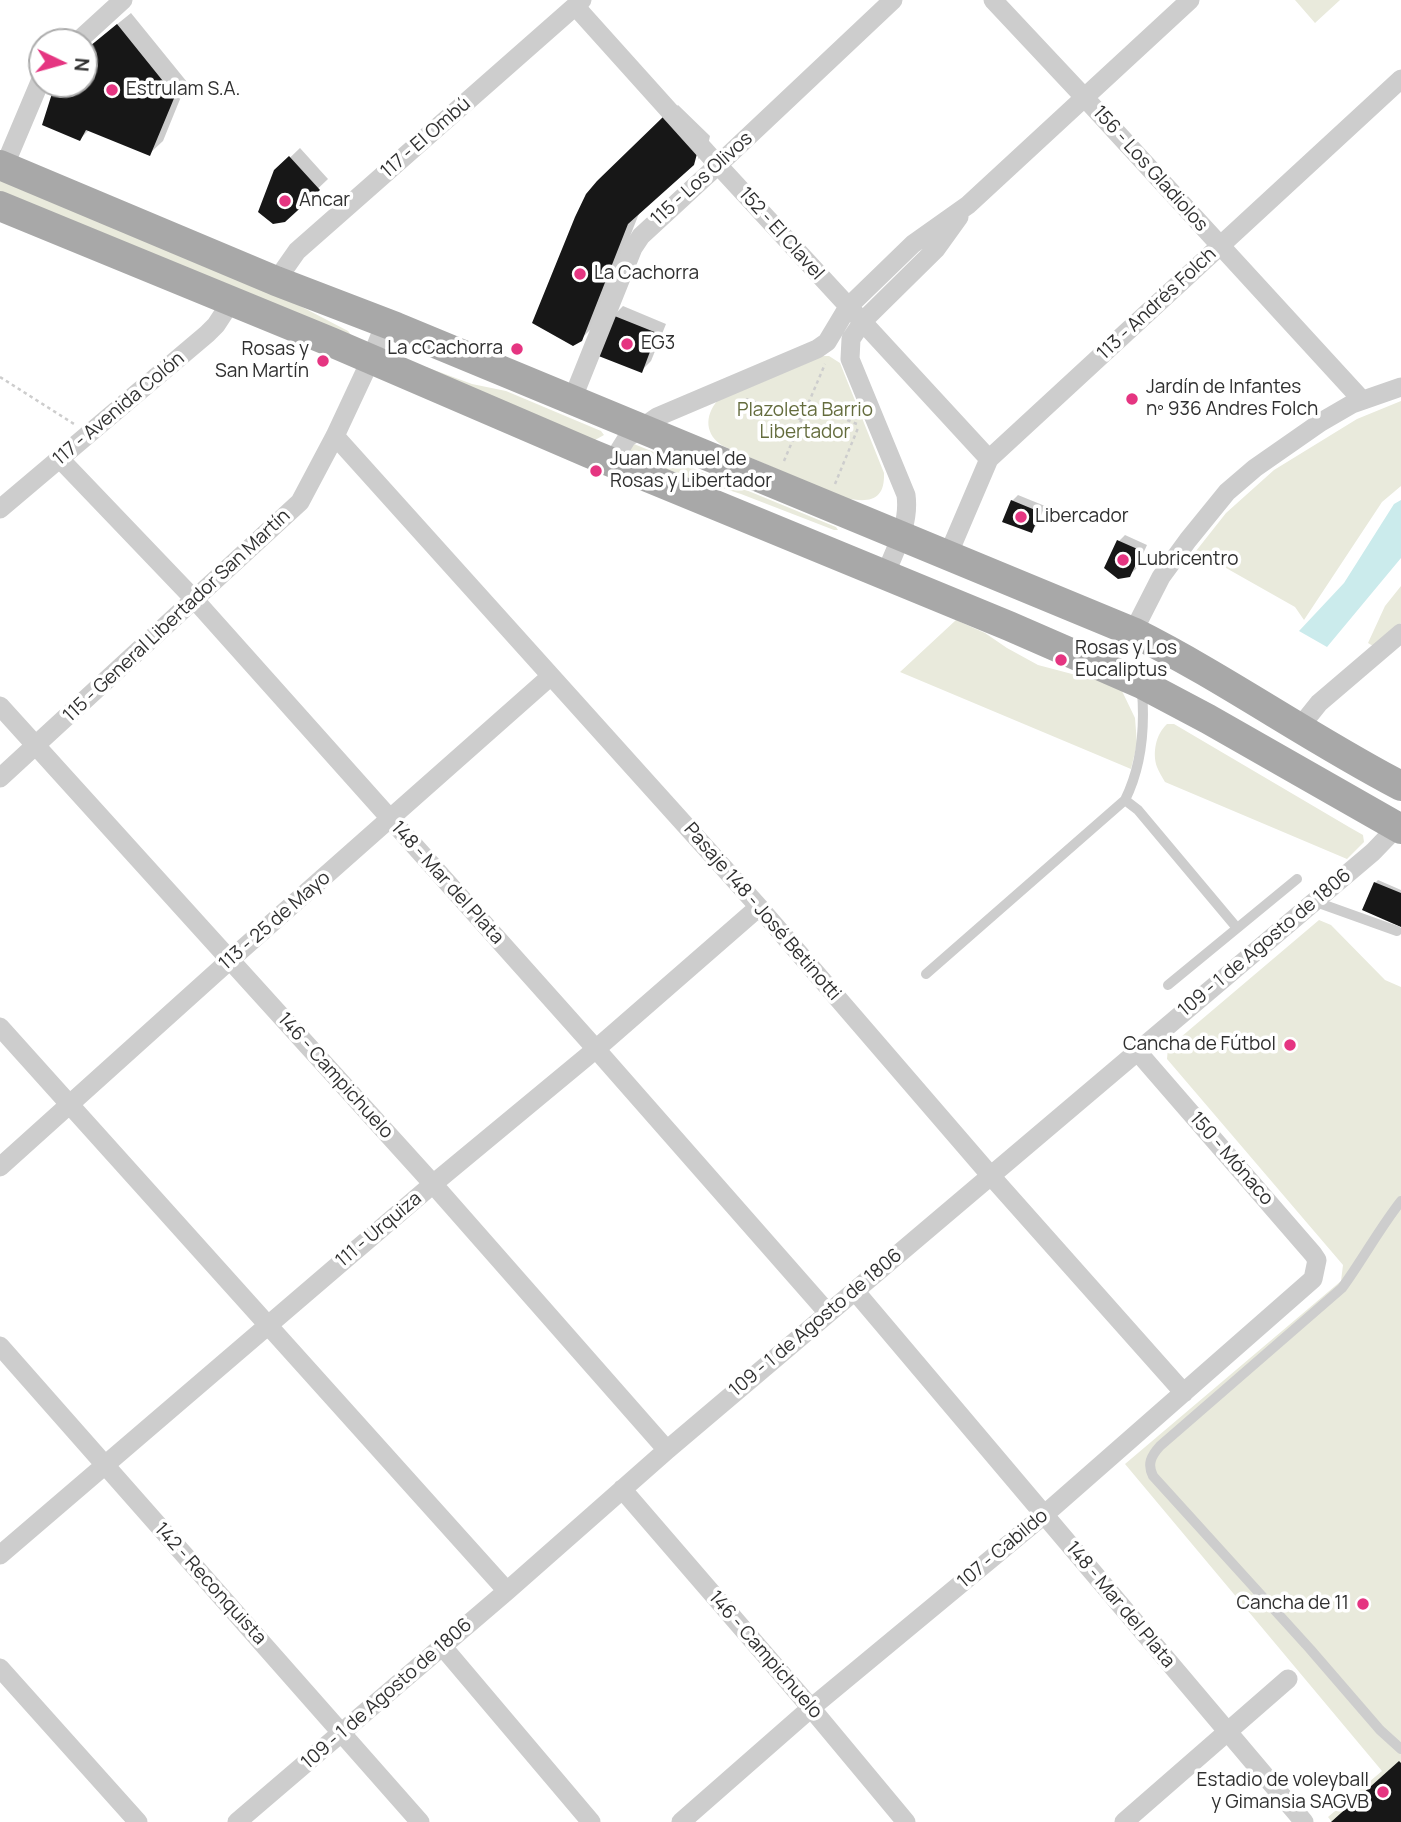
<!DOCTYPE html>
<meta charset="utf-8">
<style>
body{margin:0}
#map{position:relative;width:1401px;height:1822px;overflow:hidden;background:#fff;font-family:Manrope,sans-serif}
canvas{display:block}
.north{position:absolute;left:28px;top:28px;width:70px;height:70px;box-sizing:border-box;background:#fff;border:2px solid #acacac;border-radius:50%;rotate:95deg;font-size:19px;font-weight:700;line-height:28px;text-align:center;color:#303030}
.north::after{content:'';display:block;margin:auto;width:24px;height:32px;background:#e53581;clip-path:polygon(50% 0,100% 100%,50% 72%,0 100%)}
</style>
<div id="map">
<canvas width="1401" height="1822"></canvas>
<div class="north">N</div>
</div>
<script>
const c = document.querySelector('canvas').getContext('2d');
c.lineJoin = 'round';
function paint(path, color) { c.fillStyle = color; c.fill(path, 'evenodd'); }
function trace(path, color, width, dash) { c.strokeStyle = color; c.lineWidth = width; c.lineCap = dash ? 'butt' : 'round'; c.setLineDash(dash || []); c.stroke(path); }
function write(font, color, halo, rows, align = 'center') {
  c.font = font + ' Manrope,sans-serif'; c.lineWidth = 7; c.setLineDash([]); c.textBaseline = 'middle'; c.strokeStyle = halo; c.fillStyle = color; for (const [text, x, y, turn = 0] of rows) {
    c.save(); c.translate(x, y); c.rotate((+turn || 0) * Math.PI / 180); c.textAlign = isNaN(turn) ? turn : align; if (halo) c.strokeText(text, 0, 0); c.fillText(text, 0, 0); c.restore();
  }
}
paint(new Path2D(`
 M1295,0H1340L1315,23Z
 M0,180L283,297L348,331L351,335L0,192Z
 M822,356H829L840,363L884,473C885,501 869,503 845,498L723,446C705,435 704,416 718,400Z
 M426,367L472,384L506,391L601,431L604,435L595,440L424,370Z
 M1401,401V486L1382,502L1304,620L1295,607L1196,551L1226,513L1274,470L1357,419Z
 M634,444L836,527L838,530H834L741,494L716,486L691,481L625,453Z
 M1401,586V623L1373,646L1368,643L1385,606Z
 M956,620L985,633L1007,648L1038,665L1072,674L1103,676L1122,691L1135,718L1137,744L1131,769L900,672Z
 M1167,724H1174L1349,827L1363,835L1364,842L1347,859L1165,782C1162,777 1159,772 1157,767C1152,753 1156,734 1167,724Z
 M1319,920L1331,925L1385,980L1401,987V1822H1332L1328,1817L1382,1771L1125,1464L1341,1281L1343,1265L1167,1059L1168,1048Z`), '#e9eadc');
paint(new Path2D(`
 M1401,500V558L1327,647L1299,631L1344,583L1394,504Z`), '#cbebec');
paint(new Path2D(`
 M131,13L187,82L163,141L149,154L89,130L80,139L57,84H84V51Z
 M678,105L710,136L707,150L698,159L702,142L640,211L595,325L581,339L598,182Z
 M300,148L328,179L284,221L276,171Z
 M623,306L666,324L651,361L641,371L613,316Z
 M1018,495L1045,506L1037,525L1031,531L1012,501Z
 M1125,535L1147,545L1136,569L1129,575L1119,541Z
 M1378,880L1401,890V925L1375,883Z`), '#0003');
paint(new Path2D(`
 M117,24L175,96L150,156L86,130L80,141L42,125L55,84H84V51Z
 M664,116L698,150L694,165L628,224L582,341L573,346L532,323L575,217L586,194L597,181Z
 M289,156L320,190L285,222L273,224L258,212L274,170Z
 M612,315L657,333L642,373L596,355Z
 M1011,500L1040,512L1032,533L1002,522Z
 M1117,540L1142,551L1130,577L1118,579L1104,568Z
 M1374,882L1401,893V927L1362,910Z
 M1399,1761L1401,1763V1822H1331Z`), '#171717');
trace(new Path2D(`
 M0,377L74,424
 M746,399L802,420
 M808,405L857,424
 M784,461L825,364
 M835,484L858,428`), '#cdcdcd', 2.5, [3.5, 3.5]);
trace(new Path2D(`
 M1125,800L1138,810L1237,928
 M1316,902L1397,931
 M926,974L1125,800C1142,766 1145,729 1142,691
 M1168,985L1297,879
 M1401,1201C1379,1229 1363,1259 1342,1288L1160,1446C1151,1456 1147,1464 1153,1476L1310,1649L1380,1730L1401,1749`), '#cdcdcd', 10);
trace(new Path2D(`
 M993,0L1085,98L1362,400
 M575,6L718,165L989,459
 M77,42L123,0
 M4,167L42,77
 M276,281L297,251L582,0
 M572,400L633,248L641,236L718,165L893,0
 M335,436L759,907L991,1176L1184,1393
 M60,459L194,599L596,1049L828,1313
 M612,462L627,438L657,417L817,349L827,342L848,307L913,244L968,205L1190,0
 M0,509L207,334L216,325L231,302
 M948,555L989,459L1401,79
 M885,575C895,550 910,524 906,495L850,359L851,339L863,321L936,249L959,217
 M1133,632L1161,577L1188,540L1227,492L1255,468L1321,422L1352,404L1401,387
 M0,706L433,1184L667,1450
 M1299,728L1319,703L1401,633
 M0,778L300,502L335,436L371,359L385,323
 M0,1027L507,1591
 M0,1167L230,960L551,676
 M855,1291L1304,1822
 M0,1346L420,1822
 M622,1489L811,1708L906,1822
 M0,1555L433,1184L596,1049L759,907
 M442,1646L591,1822
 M0,1668L138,1822
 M237,1822L507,1591L667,1450L1373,852L1397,827
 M681,1822L811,1708L1044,1515L1313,1279L1317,1260L1313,1254L1137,1051
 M1124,1822L1288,1679`), '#cdcdcd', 19);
trace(new Path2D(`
 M0,165L276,281L396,327L1133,632C1225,678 1309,738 1401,786
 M0,206L331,342L589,453L1009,626L1142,684L1208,719L1401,829`), '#a8a8a8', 30);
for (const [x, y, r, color] of [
 [112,90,7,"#e53581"],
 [285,201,7,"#e53581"],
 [580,274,7,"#e53581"],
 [627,344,7,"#e53581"],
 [517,349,7,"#e53581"],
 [323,361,7,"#e53581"],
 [1132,399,7,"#e53581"],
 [596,471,7,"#e53581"],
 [1021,517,7,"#e53581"],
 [1123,560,7,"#e53581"],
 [1061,660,7,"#e53581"],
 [1290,1045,7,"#e53581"],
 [1363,1604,7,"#e53581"],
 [1383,1792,7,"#e53581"]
]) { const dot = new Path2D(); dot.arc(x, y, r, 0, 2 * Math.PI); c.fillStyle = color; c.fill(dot); trace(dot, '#fff', 2.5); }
write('19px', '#303030', '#fff', [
 ["Estrulam S.A.",126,90],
 ["Ancar",299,201],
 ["La Cachorra",594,274],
 ["EG3",641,344],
 ["La cCachorra",503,349,"right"],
 ["Rosas y",309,350,"right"],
 ["San Martín",309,372,"right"],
 ["Jardín de Infantes",1146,388],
 ["nº 936 Andres Folch",1146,410],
 ["Juan Manuel de",610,460],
 ["Rosas y Libertador",610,482],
 ["Libercador",1035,517],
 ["Lubricentro",1137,560],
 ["Rosas y Los",1075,649],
 ["Eucaliptus",1075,671],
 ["Cancha de Fútbol",1276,1045,"right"],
 ["Cancha de 11",1349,1604,"right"],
 ["Estadio de voleyball",1369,1781,"right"],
 ["y Gimansia SAGVB",1369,1803,"right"]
], 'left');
write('19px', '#303030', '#fff', [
 ["117 - El Ombú",426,138,-41],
 ["156 - Los Gladiolos",1150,169,48],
 ["115 - Los Olivos",702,179,-42],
 ["152 - El Clavel",781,234,48],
 ["113 - Andrés Folch",1157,304,-43],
 ["117 - Avenida Colón",119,409,-40],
 ["115 - General Libertador San Martín",177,616,-43],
 ["148 - Mar del Plata",447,883,48],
 ["Pasaje 148 - José Betinotti",762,912,49],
 ["113 - 25 de Mayo",275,921,-41],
 ["109 - 1 de Agosto de 1806",1265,943,-40],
 ["146 - Campichuelo",335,1076,48],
 ["150 - Mónaco",1231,1159,49],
 ["111 - Urquiza",379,1230,-40],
 ["109 - 1 de Agosto de 1806",816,1323,-40],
 ["107 - Cabildo",1003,1549,-40],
 ["142 - Reconquista",210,1584,48],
 ["148 - Mar del Plata",1120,1605,50],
 ["146 - Campichuelo",765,1655,49],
 ["109 - 1 de Agosto de 1806",387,1694,-41]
]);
write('19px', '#646c3d', '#fff', [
 ["Plazoleta Barrio",805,411],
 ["Libertador",805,433]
]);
</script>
